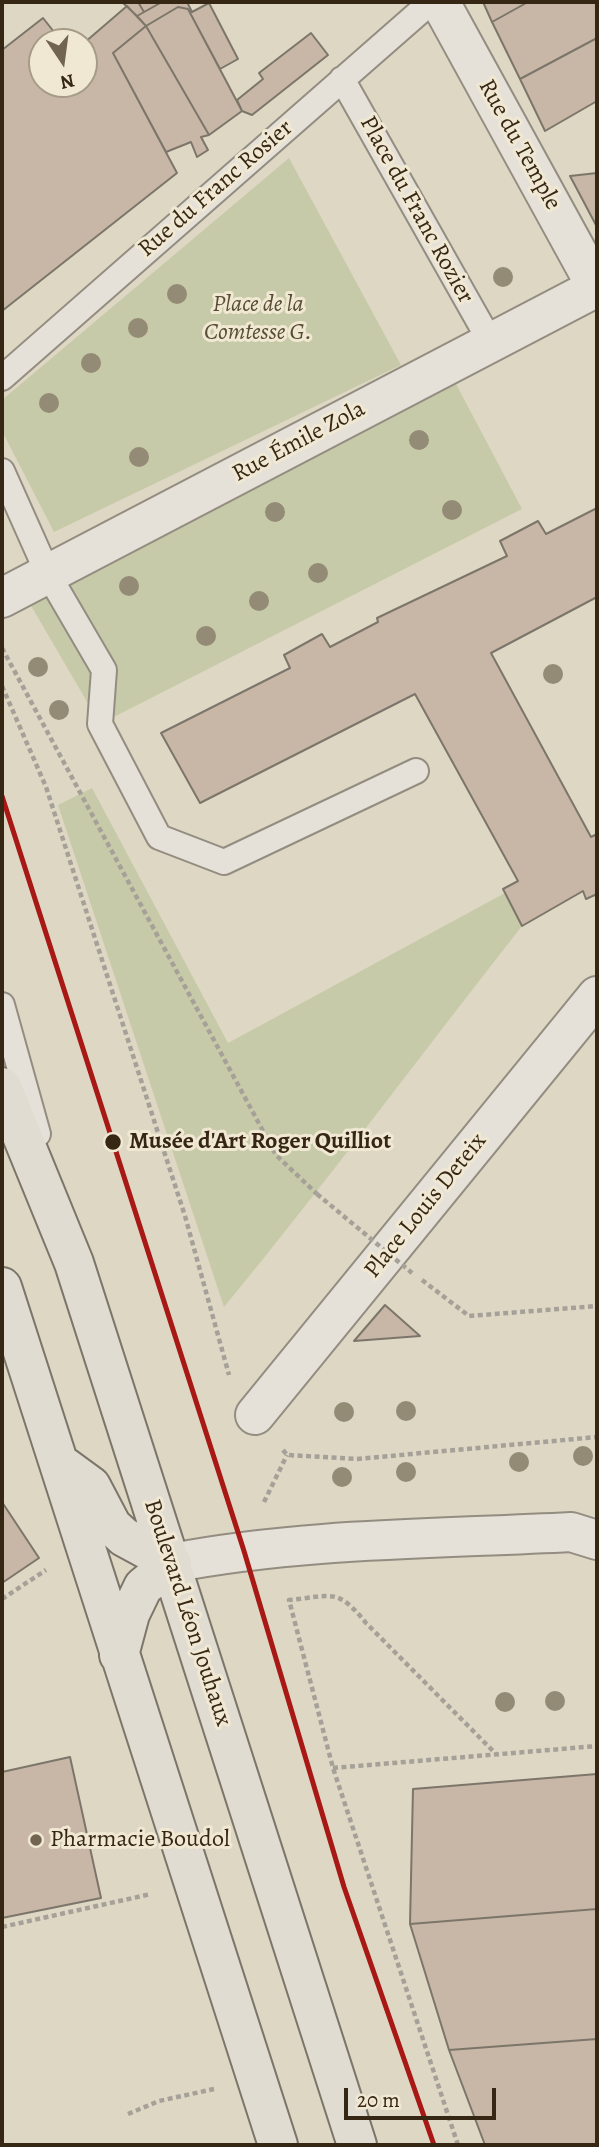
<!DOCTYPE html>
<meta charset="utf-8">
<style>
body{margin:0}
#map{position:relative;width:599px;height:2147px;overflow:hidden;background:#ded7c4;font-family:Alegreya,serif}
canvas{display:block}
.frame{position:absolute;inset:0;border:4px solid #362715;pointer-events:none}
.north{position:absolute;left:28px;top:28px;width:70px;height:70px;box-sizing:border-box;background:#f0e8d2;border:2px solid #a69b86;border-radius:50%;rotate:167deg;font-size:19px;font-weight:700;line-height:28px;text-align:center;color:#362715}
.north::after{content:'';display:block;margin:auto;width:24px;height:32px;background:#716552;clip-path:polygon(50% 0,100% 100%,50% 72%,0 100%)}
.scale{position:absolute;left:344px;top:2088px;width:152px;height:32px;box-sizing:border-box;border:4px solid #362715;border-top:0;padding-left:9px;font-size:21px;line-height:24px;white-space:nowrap;color:#362715;-webkit-text-stroke:5px #f0e8d2;paint-order:stroke}
</style>
<div id="map">
<canvas width="599" height="2147"></canvas>
<div class="frame"></div>
<div class="north">N</div>
<div class="scale">20 m</div>
</div>
<script>
const c = document.querySelector('canvas').getContext('2d');
c.lineJoin = 'round';
function paint(path, color) { c.fillStyle = color; c.fill(path, 'evenodd'); }
function trace(path, color, width, dash) { c.strokeStyle = color; c.lineWidth = width; c.lineCap = dash ? 'butt' : 'round'; c.setLineDash(dash || []); c.stroke(path); }
function write(font, color, halo, rows, align = 'center') {
  c.font = font + ' Alegreya,serif'; c.lineWidth = 6; c.setLineDash([]); c.textBaseline = 'middle'; c.strokeStyle = halo; c.fillStyle = color; for (const [text, x, y, turn = 0] of rows) {
    c.save(); c.translate(x, y); c.rotate((+turn || 0) * Math.PI / 180); c.textAlign = isNaN(turn) ? turn : align; if (halo) c.strokeText(text, 0, 0); c.fillText(text, 0, 0); c.restore();
  }
}
paint(new Path2D(`
 M289,158L401,365L54,532L2,431V400Z
 M455,382L522,509L100,724L30,604Z
 M92,788L228,1043L505,893L522,926C422,1053 327,1182 224,1307L58,805Z`), '#c7caa8');
const building = new Path2D(`
 M122,2H138L144,12L137,16Z
 M138,2H162L144,12Z
 M162,2H187L192,12L209,3L238,59L220,69L188,9L178,7L146,26L137,16Z
 M483,2H528L492,22Z
 M528,2H597V38L520,79L492,22Z
 M127,6L146,26L113,53L177,173L2,311V50L43,18L62,42H42V84H84V43Z
 M178,7L188,9L242,111L209,135L146,26Z
 M146,26L209,135L201,137L208,150L197,157L191,142L166,152L113,53Z
 M311,33L328,55L252,115L242,111L237,100L263,79L259,73Z
 M597,38V101L545,131L520,79Z
 M597,173V227L570,176Z
 M597,505V597L491,653L591,837L597,834V894L586,899L583,891L522,926L503,889L518,881L415,694L200,803L161,733L290,668L284,655L322,634L330,647L378,622L377,618L507,556L500,541L538,521L546,534L597,508Z
 M385,1305L420,1336L354,1341Z
 M2,1502L39,1558L2,1583Z
 M70,1757L101,1898L2,1918V1772Z
 M597,1774V1909L410,1924L413,1789Z
 M597,1909V2039L449,2050L410,1924Z
 M597,2039V2145H485L449,2050Z`);
paint(building, '#c8b7a6');
trace(building, '#7c766a', 2);
const service = new Path2D(`
 M342,79L490,341
 M2,378L431,2
 M2,471L48,574L104,670L100,724L159,837L224,862L416,771
 M2,1005L38,1134`);
const pedestrian = new Path2D(`
 M255,1415L597,996`);
const minor = new Path2D(`
 M440,2L597,288
 M2,598L597,287
 M172,1563C302,1538 439,1539 571,1532L597,1540`);
const primary = new Path2D(`
 M2,1087L74,1263L357,2145
 M2,1287L278,2145
 M65,1467L91,1486L112,1526L124,1537L172,1563
 M119,1655L130,1614L143,1587L172,1563`);
trace(service, '#938d81', 28);
trace(pedestrian, '#938d81', 42);
trace(minor, '#938d81', 42);
trace(primary, '#7c766a', 42);
trace(new Path2D(`
 M2,648L276,1155L317,1194
 M2,686L46,787L185,1216L229,1375
 M422,1280L469,1316L597,1306
 M283,1450L287,1455L357,1459L597,1437
 M264,1502L287,1455
 M2,1599L46,1570
 M333,1768L597,1746
 M2,1927L151,1894
 M128,2114L159,2101L214,2089
 M458,2145L333,1768L289,1600C332,1596 337,1587 366,1623L497,1755`), '#a6a198', 4.5, [5, 3.5]);
trace(service, '#e5e1d8', 24);
trace(pedestrian, '#e5e1d8', 38);
trace(minor, '#e5e1d8', 38);
trace(primary, '#e1dcd2', 38);
trace(new Path2D(`
 M317,1194L412,1273`), '#a6a198', 4.5, [5, 3.5]);
trace(new Path2D(`
 M2,796L244,1551L344,1887L434,2145`), '#a81815', 5);
c.fillStyle = '#938b75';
for (const [x, y] of [
 [503,277],
 [177,294],
 [138,328],
 [91,363],
 [49,403],
 [419,440],
 [139,457],
 [452,510],
 [275,512],
 [318,573],
 [129,586],
 [259,601],
 [206,636],
 [38,667],
 [553,674],
 [59,710],
 [406,1411],
 [344,1412],
 [583,1456],
 [519,1462],
 [406,1472],
 [342,1477],
 [555,1701],
 [505,1702]
]) { c.beginPath(); c.arc(x, y, 10, 0, 2 * Math.PI); c.fill(); }
for (const [x, y, r, color] of [
 [113,1142,9,"#362715"],
 [36,1840,7,"#716552"]
]) { const dot = new Path2D(); dot.arc(x, y, r, 0, 2 * Math.PI); c.fillStyle = color; c.fill(dot); trace(dot, '#f0e8d2', 2.5); }
write('24px', '#362715', '#f0e8d2', [
 ["Rue du Temple",519,145,61],
 ["Rue du Franc Rosier",216,189,-41],
 ["Place du Franc Rozier",416,210,61],
 ["Rue Émile Zola",299,442,-28],
 ["Place Louis Deteix",426,1206,-51],
 ["Boulevard Léon Jouhaux",187,1613,72]
]);
write('italic 24px', '#564d34', '#f0e8d2', [
 ["Place de la",258,305],
 ["Comtesse G.",258,333]
]);
write('bold 24px', '#362715', '#f0e8d2', [
 ["Musée d'Art Roger Quilliot",129,1142]
], 'left');
write('24px', '#362715', '#f0e8d2', [
 ["Pharmacie Boudol",50,1840]
], 'left');
</script>
